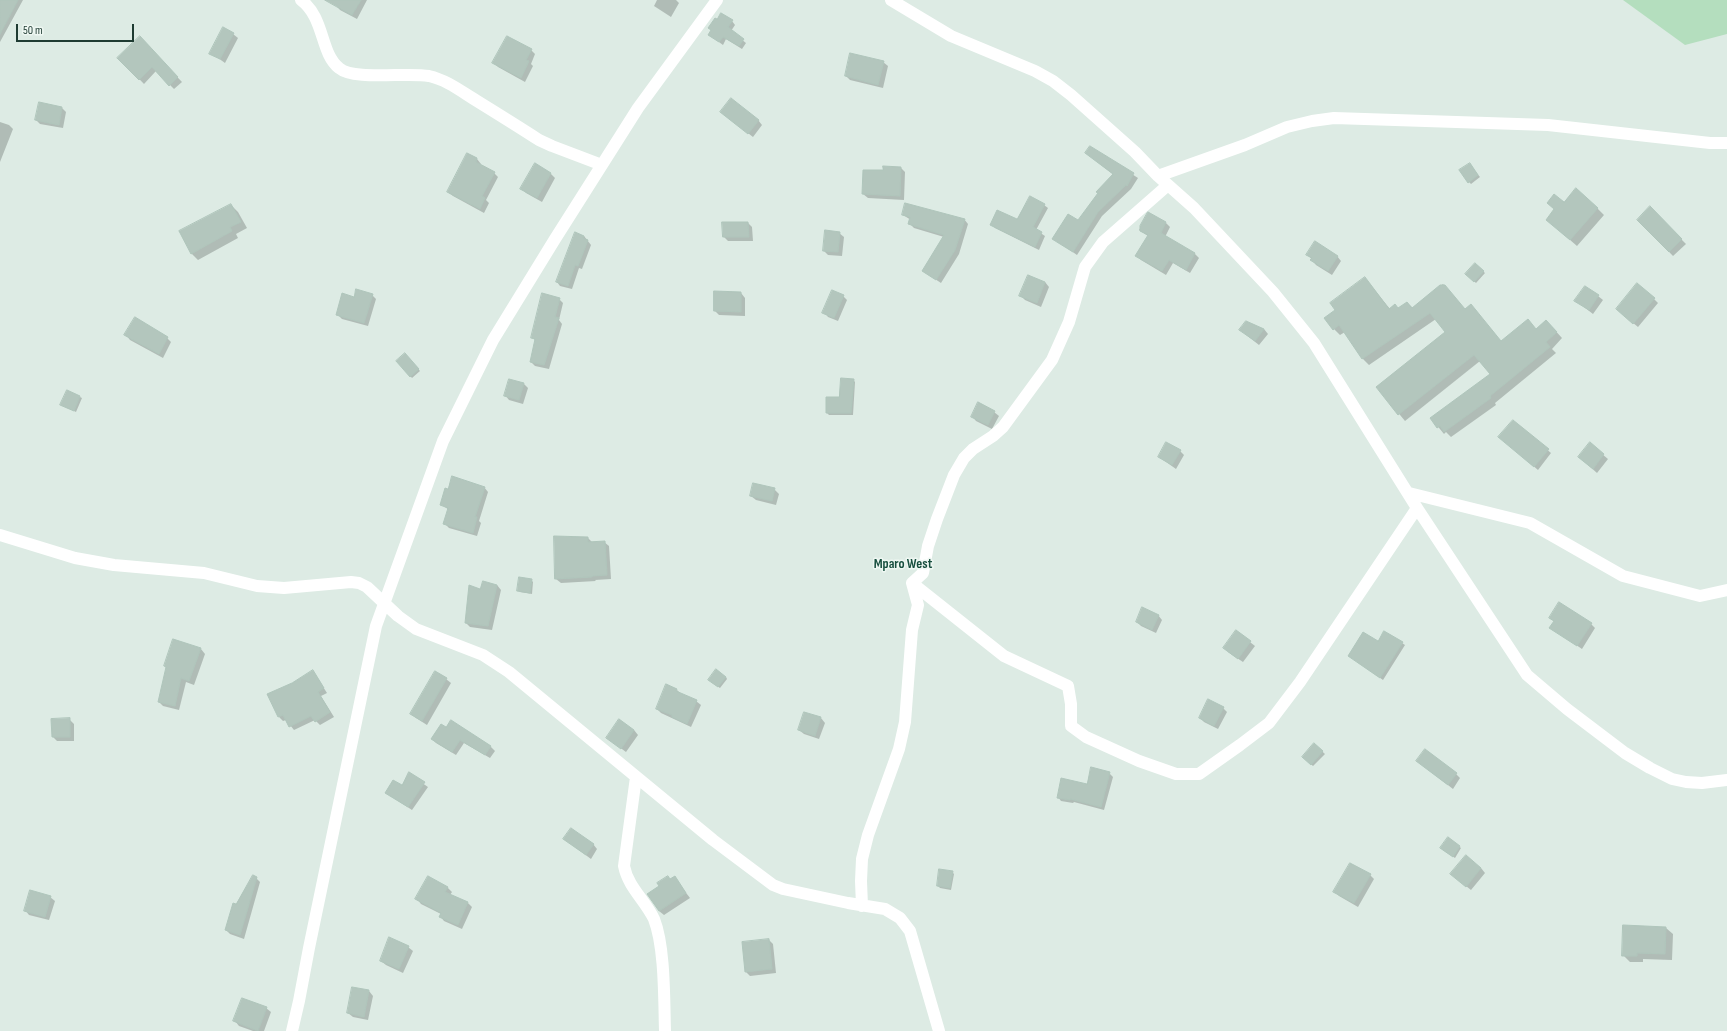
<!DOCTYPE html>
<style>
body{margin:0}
#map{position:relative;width:1727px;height:1031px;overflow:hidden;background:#ddebe4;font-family:"Sofia Sans Condensed",sans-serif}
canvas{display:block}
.scale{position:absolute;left:16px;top:24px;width:118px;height:18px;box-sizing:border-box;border:2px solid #1e3b32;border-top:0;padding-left:5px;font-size:12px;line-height:14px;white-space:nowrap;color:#1e3b32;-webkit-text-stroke:3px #eef7f2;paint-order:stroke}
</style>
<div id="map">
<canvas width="1727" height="1031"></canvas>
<div class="scale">50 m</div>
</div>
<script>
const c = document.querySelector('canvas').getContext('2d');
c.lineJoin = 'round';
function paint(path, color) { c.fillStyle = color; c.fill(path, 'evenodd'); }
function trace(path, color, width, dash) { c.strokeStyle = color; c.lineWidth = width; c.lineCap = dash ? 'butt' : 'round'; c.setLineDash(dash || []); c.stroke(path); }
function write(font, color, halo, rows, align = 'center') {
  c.font = font + ' "Sofia Sans Condensed",sans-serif'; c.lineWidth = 3; c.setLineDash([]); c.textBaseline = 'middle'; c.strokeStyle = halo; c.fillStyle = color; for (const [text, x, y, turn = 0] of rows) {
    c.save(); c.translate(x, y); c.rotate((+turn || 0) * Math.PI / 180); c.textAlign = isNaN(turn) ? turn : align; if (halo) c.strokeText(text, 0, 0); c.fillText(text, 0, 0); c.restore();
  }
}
paint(new Path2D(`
 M1623,0H1727V34L1685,45Z`), '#b4debe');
paint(new Path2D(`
 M0,0H23L0,42Z
 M339,0H367L357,19L340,10L336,5Z
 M657,0H676L679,3L671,17L654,6Z
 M732,21L735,25L731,31L746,43L742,49L726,39L723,45L709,35Z
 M233,34L238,38L225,63L211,53Z
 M140,38L182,82L174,89L156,71L144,84L119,58Z
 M531,50L535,54L531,64L533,66L525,82L498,67L494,63Z
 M883,62L888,66L883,88L850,80L846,76Z
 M62,108L66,112L63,128L40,124L36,120Z
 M726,116L758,120L762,125L753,137Z
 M0,122L9,125L13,129L0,162Z
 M1090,147L1138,178L1131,189L1102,216L1077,255L1058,242L1078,221L1114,175L1086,153Z
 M468,154L477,159L481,164L480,166L494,173L498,177L486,200L489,203L484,213L453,196L448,192Z
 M535,165L551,174L555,178L542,202L526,193L522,189Z
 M1471,166L1480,177L1471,184L1469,182Z
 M901,168L905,172L904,200L868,198L863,194L884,171Z
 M1564,204L1597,208L1604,215L1577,246L1554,226Z
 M231,205L238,212L247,228L236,234L238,238L198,260L191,253Z
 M1044,205L1048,208L1036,230L1045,236L1039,250L995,228L991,224L1018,221Z
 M1650,208L1686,244L1673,256L1638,220Z
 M1149,214L1166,223L1170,227L1165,237L1195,254L1199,258L1190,273L1173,263L1166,275L1141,260L1137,256L1148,236L1139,230Z
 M903,215L964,219L968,224L959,254L941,283L923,271L944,237L914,228L910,224L911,220Z
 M748,223L752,227L753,241H728L724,237Z
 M839,233L844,237L842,256L828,255L824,251Z
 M584,236L591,245L582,269L579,268L572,289L560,286L557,282Z
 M1308,255L1337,256L1341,261L1332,275L1316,265Z
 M1475,264L1485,273L1476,283L1467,274Z
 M1365,278L1390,309H1398L1407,303L1413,308L1443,284L1465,310L1471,305L1501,342L1536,330L1552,327L1562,338L1552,349L1556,353L1495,403L1496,405L1451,437L1446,432L1444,434L1431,418L1491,374L1480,361L1405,421L1377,387L1446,332L1436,319L1369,365L1363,359L1345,332L1340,335L1334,329L1336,310Z
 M1045,282L1049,287L1041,307L1025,300L1021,296Z
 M741,293L745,298V316L719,315L715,311Z
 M372,295L376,299L368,326L342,319L337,314L355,298Z
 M843,296L847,300L838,321L828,317L824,312Z
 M1598,296L1603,300L1593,314L1576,301Z
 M559,299L563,303L559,320L562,324L549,369L535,366L531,362L536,341L532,337Z
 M1654,299L1658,303L1638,327L1621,313Z
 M1264,329L1268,334L1259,345L1245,334Z
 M126,335L167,338L171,342L163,358L130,340Z
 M405,354L420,371L412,378L397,361Z
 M510,380L524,384L528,388L523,404L509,400L505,395Z
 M853,380L855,382L853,415H829L827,413Z
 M68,391L82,398L76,412L61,405Z
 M994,412L999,416L992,429L976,421L972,416Z
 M1513,421L1551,453L1538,470L1503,440Z
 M1590,444L1608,459L1597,473L1579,457Z
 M1180,451L1184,455L1176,469L1159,457Z
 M484,487L488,492L479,521L481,523L477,536L449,528L445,524L449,510L441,504Z
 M774,489L779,494L776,505L756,500L751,496Z
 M588,538L593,543L604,542L609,546L611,579L595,580L596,581L561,583L556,579Z
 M531,580L533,582L532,594L520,592L518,590Z
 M497,585L501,590L492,630L470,627L466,623L481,591Z
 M1158,615L1162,620L1156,633L1141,626L1137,622Z
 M1550,618L1591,624L1595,628L1582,649L1551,628L1555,622Z
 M1236,631L1255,646L1243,662L1228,652Z
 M174,640L201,649L205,654L194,685L186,682L179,710L163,706L159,702Z
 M1378,643H1402L1405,645L1383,680L1352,658Z
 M313,671L327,693L321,696L334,717L320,725L315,720L294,730L286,720L283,721L279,717L268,694L292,684Z
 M726,677L727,679L720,688L711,682Z
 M446,679L451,683L427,725L416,718L411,714Z
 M677,690L681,694L696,701L701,705L691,727L661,713L657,709Z
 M1223,708L1227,712L1218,729L1204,722L1200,718Z
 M805,713L821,718L825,723L819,739L804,734L799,730Z
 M69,719L74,724V741H57L53,737L52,720Z
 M451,721L491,747L495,751L490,758L464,743L456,755L436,743L432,739L446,729Z
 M634,730L638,735L626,752L607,738Z
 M1314,744L1325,754L1313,766L1303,757Z
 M1417,761L1456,774L1460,778L1453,789Z
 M1109,773L1113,777L1104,810L1074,802L1073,803L1061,801L1058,797L1088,785Z
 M409,774L428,787L412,810L386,793L402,786Z
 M1448,838L1461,848L1455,858L1443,850Z
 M564,839L593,844L597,849L591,859Z
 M1481,868L1485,873L1471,890L1456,878Z
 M952,872L954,874L951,890L940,888L938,886Z
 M1370,875L1374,879L1358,907L1339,896L1335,892Z
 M674,877L690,898L664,915L659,911Z
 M256,878L260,882L244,939L230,934L226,930L236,905Z
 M447,887L452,892L450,895L467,902L472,907L462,929L444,921L440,916L441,914L421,904L417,899Z
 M50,897L55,901L49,920L29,915L25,910Z
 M1666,928L1673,934L1672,960L1643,959V962H1630L1623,955Z
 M769,940L773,944L776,973L750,976L746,972Z
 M408,947L413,951L403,973L386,965L381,961Z
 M369,991L373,996L368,1020L353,1017L348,1013Z
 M266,1008L271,1012L264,1031H253L239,1026L235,1021Z`), '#0003');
const building = new Path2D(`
 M0,0H18L0,34Z
 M325,0H361L352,15Z
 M721,13L733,20L728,27L744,39L739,46L723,37L719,42L708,35L711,30L708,28L715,18L717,19Z
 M223,27L234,33L220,59L209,54Z
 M140,36L178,77L169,86L152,67L139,80L117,58Z
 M507,36L532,49L526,60L529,61L521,78L492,63Z
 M850,53L884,61L878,85L845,76Z
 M731,98L759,120L748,134L720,112Z
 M39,102L62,107L59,125L35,120Z
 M1090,146L1134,173L1127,186L1126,185L1098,212L1073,252L1052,239L1068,214L1078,220L1098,193L1096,192L1113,174L1085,153Z
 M467,153L477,158L476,162L495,172L482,196L485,198L480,209L447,192Z
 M535,163L551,173L537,198L520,189Z
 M1470,163L1478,175L1468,183L1459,170Z
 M883,166L901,167L900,196L862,194L863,170H883Z
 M1576,188L1598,208L1570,240L1546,220L1554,209L1547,203L1554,194L1564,202Z
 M1030,196L1045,204L1033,227L1042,232L1035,247L990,225L997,210L1017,219Z
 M905,203L965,219L955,250L936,280L922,271L944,235L908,224L910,217L902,215Z
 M231,204L241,222L230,227L232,231L191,254L179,231Z
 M1650,206L1682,239L1669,252L1637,220Z
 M1148,212L1166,222L1161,233L1195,253L1186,270L1169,260L1162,271L1135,256L1148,235L1140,231V226Z
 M722,222H748L749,237H723Z
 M825,230L840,232L838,252L823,251Z
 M575,232L584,236L583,238L588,240L578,266L575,265L568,286L556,282Z
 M1315,241L1338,256L1328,271L1310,260L1312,258L1306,255Z
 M1475,263L1484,271L1474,282L1465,274Z
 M1028,275L1045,282L1037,303L1019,296Z
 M1365,277L1389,309L1395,304L1398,308L1407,302L1412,308L1440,285H1445L1465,309L1471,304L1501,341L1528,319L1536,329L1546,320L1557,332L1546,342L1550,347L1490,396L1491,398L1444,432L1440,426L1437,428L1430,418L1490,374L1474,355L1398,415L1376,387L1445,332L1430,313L1362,359L1339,325L1333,330L1324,318L1335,310L1330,303Z
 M1637,283L1655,298L1633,324L1616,309Z
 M1585,286L1599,295L1589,310L1574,301Z
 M356,289L373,294L364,323L336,315L342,293L354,297Z
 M832,290L844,295L834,318L822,313Z
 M714,291L741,292V312L714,311Z
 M542,293L560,298L555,317L559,318L544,365L530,362L535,339L531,338Z
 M135,317L168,337L159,354L124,335Z
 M1246,321L1264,329L1255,341L1239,330Z
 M405,353L419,369L410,377L396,361Z
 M841,378L854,379L851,413H826V397H839Z
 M509,379L524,383L519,400L504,396Z
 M67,390L80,396L74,411L60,405Z
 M978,402L995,411L988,425L971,417Z
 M1513,420L1549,449L1534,467L1498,437Z
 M1166,442L1181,450L1172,465L1158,457Z
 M1590,442L1604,454L1593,469L1578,457Z
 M452,476L485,487L475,517H477L473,533L443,524L448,508L440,505L445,488L448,489Z
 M753,483L775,488L772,501L750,496Z
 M554,536L588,537V542L605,541L607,575L592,576V577L555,579Z
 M519,577L532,579L530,593L517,591Z
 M483,581L497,585L488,626L465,623L469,585L480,589Z
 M1559,602L1592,623L1577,646L1549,628L1554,621L1549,618Z
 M1142,607L1159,615L1152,630L1136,622Z
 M1236,630L1251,641L1238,659L1223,648Z
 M1384,631L1403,642L1380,678L1348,656L1363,632L1378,641Z
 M173,639L201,648L189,681L181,678L175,706L158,702L166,667L164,666Z
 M716,669L726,677L718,687L708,680Z
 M313,670L324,688L318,692L330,712L315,722L311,716L289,727L283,715L278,717L267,694L292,683Z
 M435,671L447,678L422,721L410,714Z
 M666,684L677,689L676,691L697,700L687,724L672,717V715L656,709Z
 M1208,699L1224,707L1214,726L1199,718Z
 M804,712L821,717L815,736L798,730Z
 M70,718V737H52L51,719Z
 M619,719L634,730L621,749L606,738Z
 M451,720L491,746L485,755L460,740L452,752L431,739L441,724L446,727Z
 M1314,743L1323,751L1311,765L1302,757Z
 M1425,749L1457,773L1448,785L1416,761Z
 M1091,767L1110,772L1101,807L1070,799V800L1057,798L1061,778L1087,784Z
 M409,772L425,782L408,807L385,793L393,780L402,785Z
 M571,828L594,844L586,855L563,839Z
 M1448,837L1460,846L1453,857L1440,848Z
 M1466,855L1481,868L1466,887L1450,874Z
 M1350,863L1371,874L1354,903L1333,892Z
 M939,869L953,871L950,888L937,886Z
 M253,875L257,877L240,935L225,930L233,903L236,904Z
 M428,876L448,887L445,892L468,902L458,925L439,917L441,913L415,899Z
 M668,876L670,879L675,876L686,893L659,911L647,894L659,886L657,883Z
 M30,890L51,896L45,917L24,911Z
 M1623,925L1666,927L1665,954L1637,953V956H1622Z
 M389,937L409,946L399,969L380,961Z
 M769,939L772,969L745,972L742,942Z
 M352,987L369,990L364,1017L347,1013Z
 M242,998L267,1007L258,1031L233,1021Z`);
paint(building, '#b3c6bd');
trace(building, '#afc5bb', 1);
trace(new Path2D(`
 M301,0C325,18 320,53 339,68C354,81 406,72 429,76C447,80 462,92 477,101C498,114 519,127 539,140L552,146L602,165
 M891,0L951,36L1035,71L1053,81L1071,95L1135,152L1158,176L1194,208L1273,292L1314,343L1417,508L1527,675L1567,709L1625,753L1650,768L1672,779L1686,782L1702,783L1727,780
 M1158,176L1245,145L1287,127L1312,121L1334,118L1548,125L1710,143H1727
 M1409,493L1530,523L1623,576L1700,596L1727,590
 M0,535L75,558L114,565L204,573L257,586L284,588L351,582L359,583L367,587L398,616L416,629L483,655L509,672L713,840L773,885L783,889L848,903L885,909L900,918L910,931L939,1031
 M912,583L1004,656L1068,686L1071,704V726L1086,737L1139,761L1176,774H1199L1240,745L1269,723L1300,682L1417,508
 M636,777L624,866C628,887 645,900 654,919C665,947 664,999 665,1031
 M862,906L861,881L862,859L868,835L899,749L905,722L912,630L918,605L912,583L923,573L928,546L937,519L954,475L964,458L973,449L993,436L1003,427L1052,360L1069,322L1085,267L1103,242L1168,185
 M292,1031L299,1001L309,948L376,626L443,441L493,340L555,239L638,108L717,0`), '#fff', 12);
write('bold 14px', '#184f3f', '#eef7f2', [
 ["Mparo West",903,564]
]);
</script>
